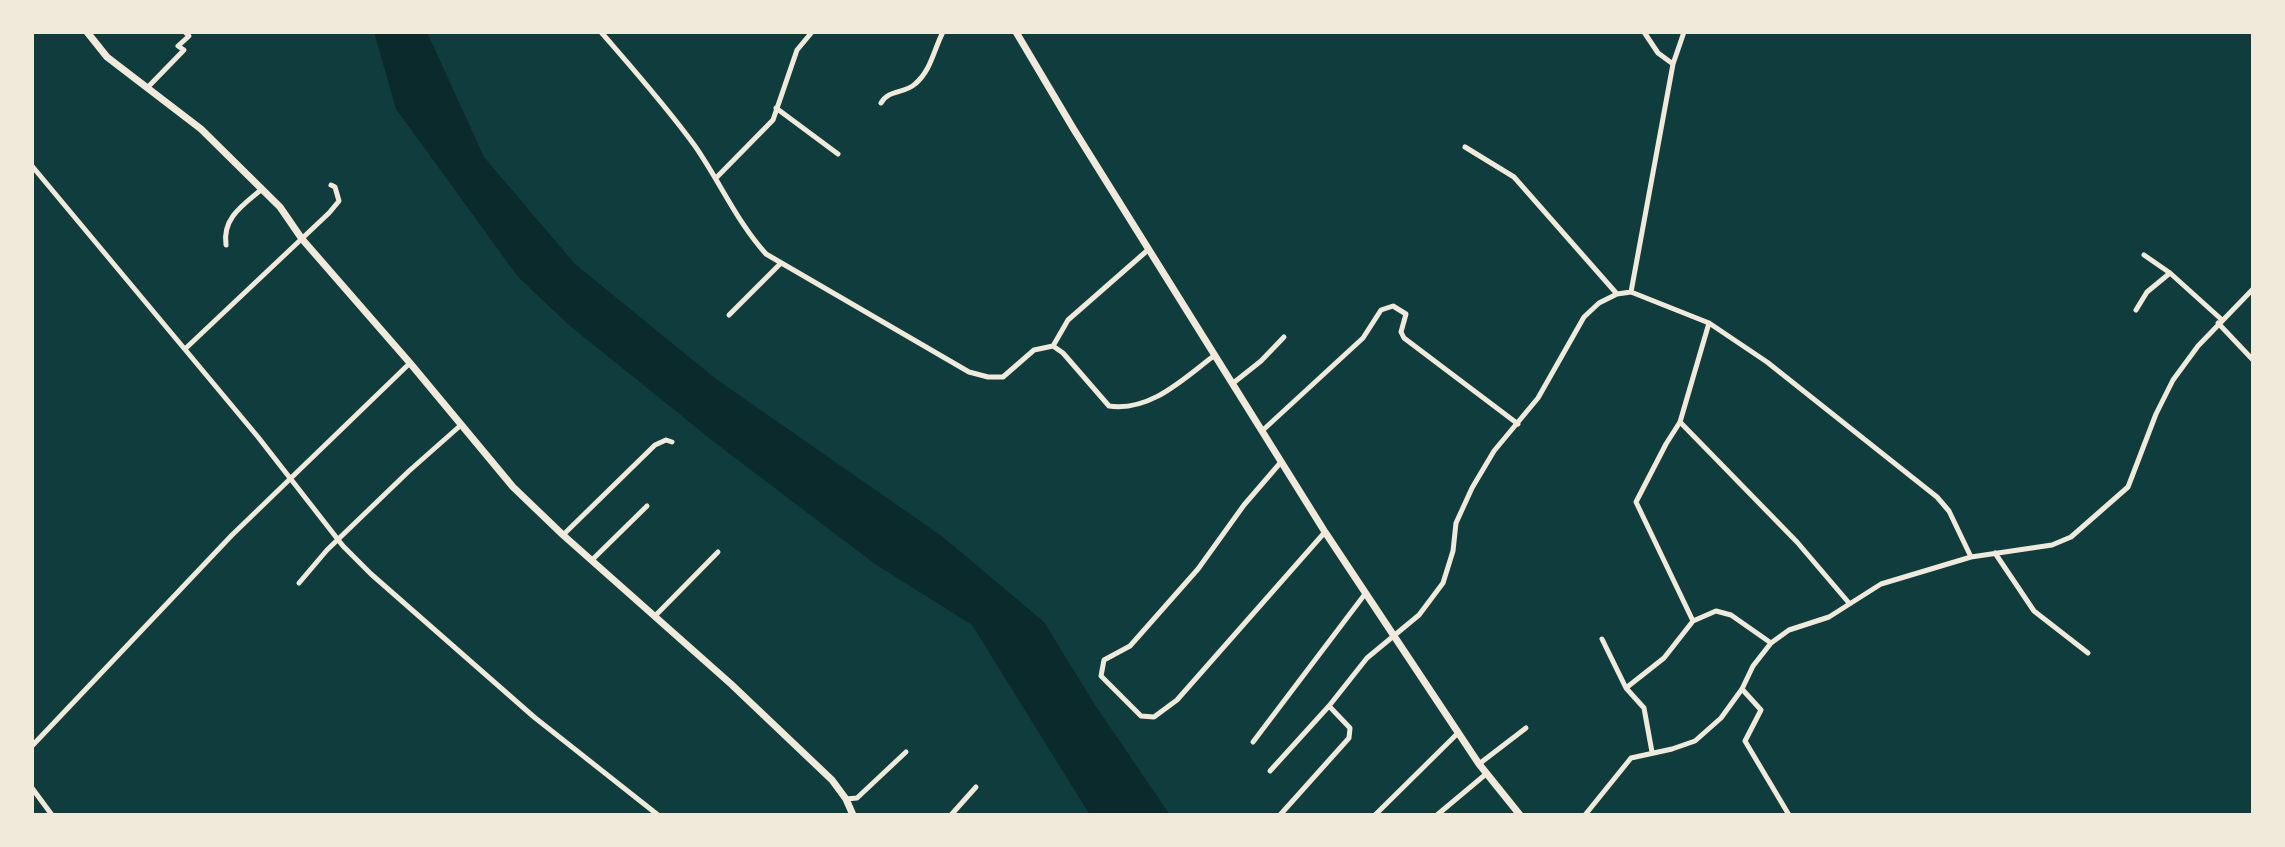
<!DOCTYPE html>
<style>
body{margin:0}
#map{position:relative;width:2285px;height:847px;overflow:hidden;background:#0f3d3e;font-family:Helvetica,sans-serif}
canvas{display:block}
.frame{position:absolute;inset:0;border:34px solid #f1e9da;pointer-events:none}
</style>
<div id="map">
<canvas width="2285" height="847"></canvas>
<div class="frame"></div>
</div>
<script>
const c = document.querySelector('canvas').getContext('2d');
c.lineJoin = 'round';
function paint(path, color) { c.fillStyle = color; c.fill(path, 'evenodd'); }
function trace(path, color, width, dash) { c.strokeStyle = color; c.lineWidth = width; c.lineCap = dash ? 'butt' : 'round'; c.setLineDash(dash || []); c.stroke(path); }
paint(new Path2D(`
 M374,32H427L484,157L575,264L716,379L943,537L1044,622L1095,705L1170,815H1090L972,625L875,564L718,445L570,326L518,277L396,109Z`), '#0a2a2b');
trace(new Path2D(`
 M601,32C633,69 666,106 695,146C720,182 737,222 766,254L969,372L988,377H1003L1034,350L1053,346L1063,353L1109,406C1151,412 1184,378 1215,355
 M1644,32L1658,53L1673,64
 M148,87L184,50L178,46L189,36L185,32
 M881,103C889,89 904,94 915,84C931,71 934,49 943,32
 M776,108L838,154
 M1465,147L1514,177L1617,294
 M32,166L258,437L343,546L371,574L534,717L658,815
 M716,178L773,120L797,50L812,32
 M226,245C222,218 243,205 262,189
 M2144,255L2170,273L2221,319
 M1631,292L1673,64L1684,32
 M2136,310L2147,292L2170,273
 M729,315L780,264
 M1709,323L1680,422L1797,542L1849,603
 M2218,323L2253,360
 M1053,346L1068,320L1149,249
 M185,349L329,213L339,201L335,187L331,185
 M1232,384L1261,361L1284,337
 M1680,422L1666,444L1636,502L1693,621
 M1262,431L1363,338L1381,310L1393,306L1406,314L1401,332L1404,338L1518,424
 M1281,462L1244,505L1198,569L1130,646L1104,660L1101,676L1141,716L1154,717L1177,700L1325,532
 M563,535L655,445L666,440L672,442
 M1995,553L2034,611L2088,653
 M592,560L647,506
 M299,583L327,550L409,471L461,425
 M655,616L718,552
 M1602,639L1626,688L1644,708L1652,752
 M1626,688L1664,658L1693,621L1716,611L1731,615L1771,643
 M1742,689L1761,710L1745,741L1789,815
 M1253,742L1365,594
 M32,746L232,535L410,363
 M1479,764L1526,728
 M1270,771L1329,706L1367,658L1419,615L1443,583L1453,551L1456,523L1472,488L1494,451L1538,398L1584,317L1599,303L1617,294L1631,292L1709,323L1767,362L1937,497L1949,511L1971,557
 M32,788L52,815
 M846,799L857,798L906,752
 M951,815L976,787
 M1280,815L1349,738L1350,728L1329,706
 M1375,815L1458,733
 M1437,815L1486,774
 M1585,815L1631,758L1672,749L1695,741L1721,718L1742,689L1753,666L1771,643L1789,630L1829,617L1881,584L1971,557L2052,545L2071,537L2128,487L2156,414L2173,380L2198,346L2253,289`), '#f1e9da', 5);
trace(new Path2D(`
 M87,32L107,57L201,129L280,207L302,239L410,363L513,487L563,535L731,684L832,780L846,799L853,815
 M1016,32L1073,128L1325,532L1479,764L1520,815`), '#f1e9da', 7);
</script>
